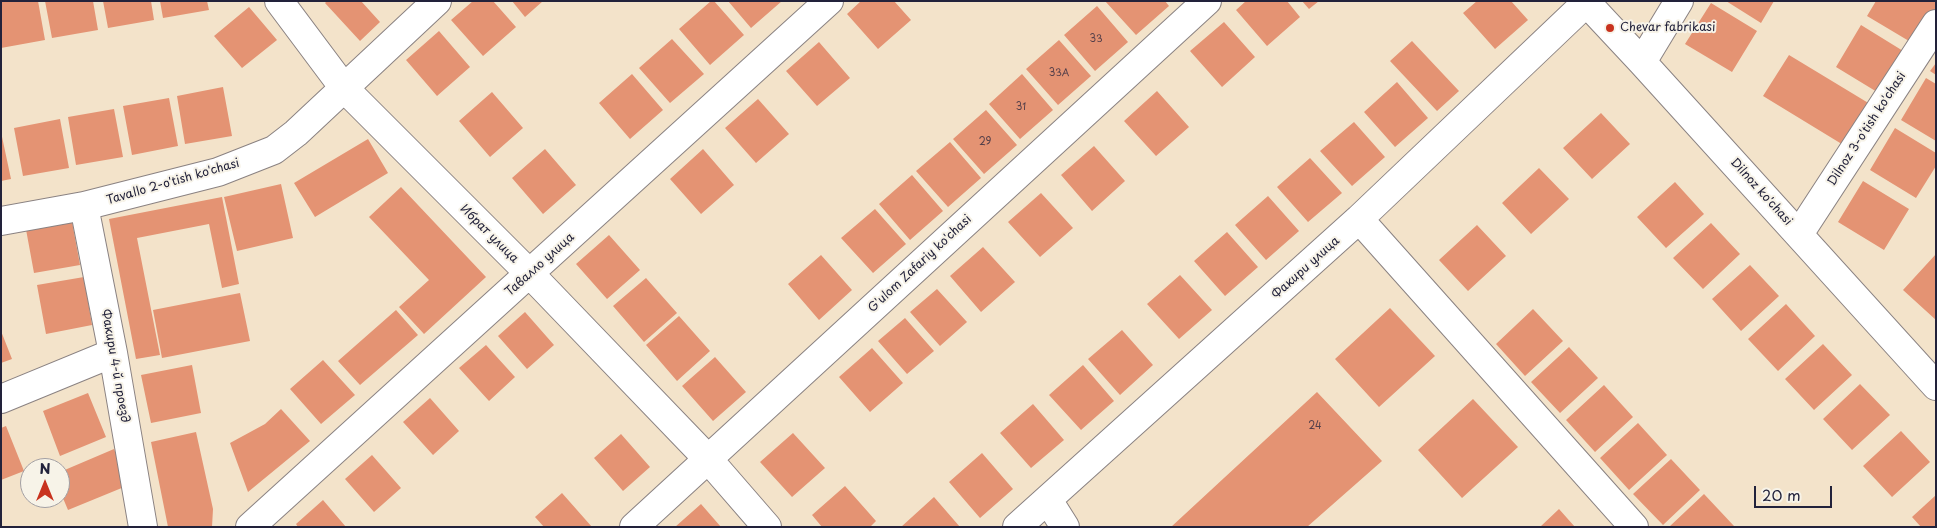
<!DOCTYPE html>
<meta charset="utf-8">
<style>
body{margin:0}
#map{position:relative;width:1937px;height:528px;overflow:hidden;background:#f3e3ca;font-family:"Playpen Sans",sans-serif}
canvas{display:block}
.frame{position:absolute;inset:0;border:2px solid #22223b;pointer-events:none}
.north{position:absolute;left:20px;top:458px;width:50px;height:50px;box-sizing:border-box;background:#f7f3e8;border:1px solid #a29fa3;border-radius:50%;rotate:0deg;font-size:14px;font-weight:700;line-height:20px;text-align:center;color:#22223b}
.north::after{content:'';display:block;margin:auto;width:18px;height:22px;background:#c8321e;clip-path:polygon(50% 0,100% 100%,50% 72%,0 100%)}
.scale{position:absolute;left:1754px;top:486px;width:78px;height:22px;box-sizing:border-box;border:2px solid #22223b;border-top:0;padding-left:6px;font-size:15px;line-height:18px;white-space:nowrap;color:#22223b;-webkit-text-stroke:4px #f7f3e8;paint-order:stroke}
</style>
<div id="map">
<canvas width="1937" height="528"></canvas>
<div class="frame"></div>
<div class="north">N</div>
<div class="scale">20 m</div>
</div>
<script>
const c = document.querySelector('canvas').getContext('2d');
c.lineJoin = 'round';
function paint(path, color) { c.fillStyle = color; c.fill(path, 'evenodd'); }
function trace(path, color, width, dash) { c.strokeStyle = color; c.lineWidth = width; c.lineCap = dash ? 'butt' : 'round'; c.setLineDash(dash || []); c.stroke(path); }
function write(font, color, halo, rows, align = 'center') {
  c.font = font + ' "Playpen Sans",sans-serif'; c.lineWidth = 4; c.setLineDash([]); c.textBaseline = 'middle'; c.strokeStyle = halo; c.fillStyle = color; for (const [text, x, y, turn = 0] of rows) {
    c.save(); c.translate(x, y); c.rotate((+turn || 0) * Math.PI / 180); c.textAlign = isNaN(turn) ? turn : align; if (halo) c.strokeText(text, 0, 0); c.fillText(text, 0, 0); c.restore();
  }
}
paint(new Path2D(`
 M1,1H38L45,40L1,48Z
 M45,1H93L98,30L52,38Z
 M103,1H151L154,20L108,28Z
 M160,1H207L209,10L163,18Z
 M327,1H361L380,22L360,41L325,3Z
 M473,1H493L516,27L483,56L451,20Z
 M512,1H543L525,17Z
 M711,1H714L744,35L710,65L679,29Z
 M728,1H782L751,28Z
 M861,1H894L911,20L878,49L847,14Z
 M1105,1H1165L1169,6L1136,35Z
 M1246,1H1287L1300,17L1267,46L1236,10Z
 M1302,1H1319L1309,9Z
 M1477,1H1511L1528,20L1495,49L1463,13Z
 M1726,1H1774L1761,23Z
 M1876,1H1936V8L1914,44L1867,16Z
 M1711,3L1757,31L1732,72L1685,44Z
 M1097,6L1128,42L1095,71L1064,35Z
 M249,7L277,40L242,68L214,36Z
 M1224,22L1255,57L1222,87L1190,51Z
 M1861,25L1908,54L1882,95L1836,67Z
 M439,31L470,67L437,96L406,60Z
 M672,39L704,74L670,103L639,68Z
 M1059,40L1091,76L1058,105L1026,69Z
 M1412,41L1459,91L1437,111L1390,61Z
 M819,42L850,78L817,106L786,71Z
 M1789,55L1870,104L1845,146L1763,96Z
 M1936,63V75L1930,71Z
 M632,74L663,110L630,139L599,103Z
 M1022,74L1053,110L1020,139L989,104Z
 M1926,78L1936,84V141L1901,120Z
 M1397,82L1428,118L1395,147L1364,112Z
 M223,87L232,136L185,144L177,96Z
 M1157,91L1189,127L1156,156L1124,121Z
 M492,92L523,128L490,157L459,121Z
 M169,98L178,146L132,155L123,106Z
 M758,99L789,134L756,163L725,128Z
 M114,109L123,157L76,165L68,117Z
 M986,110L1017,145L984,174L953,139Z
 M1601,113L1630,144L1592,179L1563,148Z
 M60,119L69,168L23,176L14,128Z
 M1354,122L1385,157L1352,186L1320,151Z
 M1895,128L1936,153V166L1916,198L1870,170Z
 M1,132L11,179L1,181Z
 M368,139L388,173L315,217L294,183Z
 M950,142L981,178L948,207L916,171Z
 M1094,146L1125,181L1092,211L1061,175Z
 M545,149L576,185L543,214L512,178Z
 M703,149L734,185L701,214L670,179Z
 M1310,158L1342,193L1308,222L1277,187Z
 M1539,168L1569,199L1531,234L1502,203Z
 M912,175L943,211L910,240L879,204Z
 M1863,181L1909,209L1884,250L1838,222Z
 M1675,182L1704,214L1666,248L1637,217Z
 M281,184L293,238L237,251L224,197Z
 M401,187L486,277L424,334L399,307L429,280L369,217Z
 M1041,193L1073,228L1040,257L1008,222Z
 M1268,196L1299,231L1266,260L1235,225Z
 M222,197L239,284L222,288L209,224L137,238L160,355L136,359L109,219Z
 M875,209L906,244L873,273L841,238Z
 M71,216L80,265L34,273L25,224Z
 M1711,223L1740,254L1703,289L1673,258Z
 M1477,225L1506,256L1468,291L1439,260Z
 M1227,232L1258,267L1225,296L1194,261Z
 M609,235L640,270L607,299L576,264Z
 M983,247L1015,282L981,312L950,276Z
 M1936,254V320L1903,290Z
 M821,255L852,290L819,320L788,284Z
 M1750,265L1779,296L1741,331L1712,299Z
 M1180,275L1212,310L1179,339L1147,304Z
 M84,277L92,325L46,334L37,285Z
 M646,278L677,313L644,342L613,306Z
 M937,289L967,322L940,346L910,312Z
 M240,293L250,341L162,358L153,310Z
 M1786,304L1815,336L1778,371L1748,339Z
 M1390,308L1435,356L1379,407L1335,359Z
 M1533,309L1563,341L1525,376L1496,344Z
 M396,310L418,335L360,385L338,361Z
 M525,312L554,345L527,369L498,336Z
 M679,316L710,351L677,381L646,345Z
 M905,318L934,351L907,374L878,341Z
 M1122,330L1153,365L1120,395L1088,359Z
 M1,331L12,359L1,363Z
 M1823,344L1852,375L1814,410L1785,379Z
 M486,345L515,377L489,401L459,368Z
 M1569,347L1598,378L1560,413L1531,382Z
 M872,348L903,383L870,412L839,377Z
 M715,357L746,392L713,421L682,386Z
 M323,360L355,395L321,424L290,389Z
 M192,365L201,413L151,423L141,375Z
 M1083,365L1114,401L1081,430L1049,395Z
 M1860,384L1890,415L1852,450L1823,419Z
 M1604,385L1633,417L1595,452L1566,420Z
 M1317,392L1382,461L1307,527H1171Z
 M88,393L106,437L60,456L43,411Z
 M430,398L459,431L433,455L403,422Z
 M1473,399L1518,447L1462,498L1418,450Z
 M1033,404L1064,440L1031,468L1000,433Z
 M281,409L310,441L248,492L230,443L265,424Z
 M1638,423L1667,455L1629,490L1600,458Z
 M6,426L24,471L1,480V428Z
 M1901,431L1930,462L1892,497L1863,466Z
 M196,432L213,509L212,527H168L151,442Z
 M793,433L825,468L792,497L760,462Z
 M621,434L650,467L623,491L594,458Z
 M114,449L129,485L68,510L60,491V472Z
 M982,453L1013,489L980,518L949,482Z
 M372,455L401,488L374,512L345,479Z
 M1671,459L1700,490L1663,525L1633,494Z
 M845,486L876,521L870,527H822L812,515Z
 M562,493L592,527H544L535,517Z
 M1704,494L1734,526L1669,527Z
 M1936,495V527H1921L1912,517Z
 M934,497L960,527H901Z
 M323,500L346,527H298L296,524Z
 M701,504L721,527H675Z
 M1559,509L1575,527H1540Z`), '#e49373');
const minor = new Path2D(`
 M279,1L344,88L530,274L708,459L767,527
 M1585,1L1642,62L1936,386
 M1642,62L1679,1
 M84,206L113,353L143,527
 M1359,219L1634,527
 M1,221L84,206L218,172L274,150L296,133L437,1
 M1799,234L1936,24
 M1,399L113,353
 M1048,500L1065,527
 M250,527L829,1
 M634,527L1207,1
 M1017,527L1359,219L1588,1`);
trace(minor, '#8a8282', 30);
trace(minor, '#fff', 28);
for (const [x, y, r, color] of [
 [1610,28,5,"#c8321e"]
]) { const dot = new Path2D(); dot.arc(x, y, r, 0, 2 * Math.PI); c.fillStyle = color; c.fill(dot); trace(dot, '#f7f3e8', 2); }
write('10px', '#523e49', null, [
 ["33",1096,39],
 ["33A",1059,73],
 ["31",1021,107],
 ["29",985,142],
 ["24",1315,426]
]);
write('12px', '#22223b', '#f7f3e8', [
 ["Chevar fabrikasi",1620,28]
], 'left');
write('12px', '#22223b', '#f7f3e8', [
 ["Dilnoz 3-o'tish ko'chasi",1867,129,-57],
 ["Tavallo 2-o'tish ko'chasi",173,182,-16],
 ["Dilnoz ko'chasi",1761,192,48],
 ["Ибрат улица",489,234,45],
 ["G'ulom Zafariy ko'chasi",920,264,-43],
 ["Тавалло улица",540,265,-42],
 ["Факири улица",1306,268,-42],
 ["Факири 4-й проезд",115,366,80]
]);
</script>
